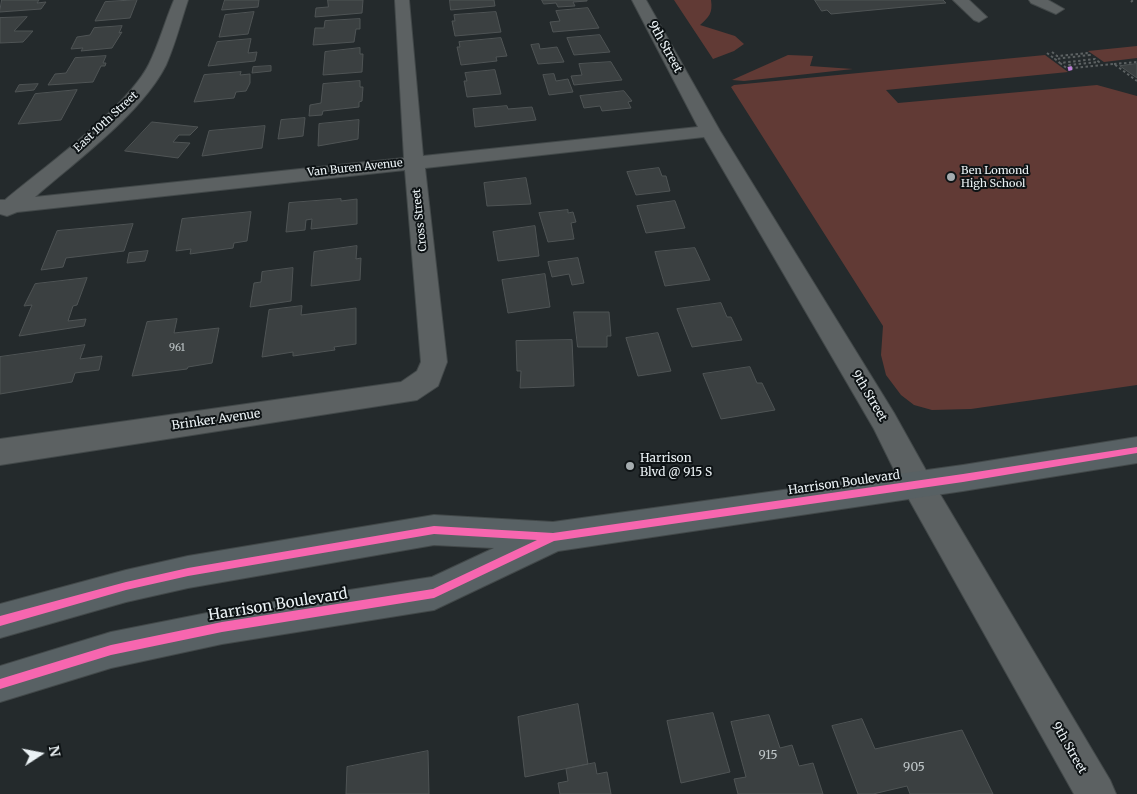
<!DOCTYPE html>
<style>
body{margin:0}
#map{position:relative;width:1137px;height:794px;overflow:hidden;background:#242a2c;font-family:Merriweather,serif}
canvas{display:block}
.north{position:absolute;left:15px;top:729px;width:50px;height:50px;-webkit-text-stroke:4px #0e1315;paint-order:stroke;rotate:79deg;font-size:14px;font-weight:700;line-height:20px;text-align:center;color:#ebf2f5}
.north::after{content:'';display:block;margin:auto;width:18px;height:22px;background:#ebf2f5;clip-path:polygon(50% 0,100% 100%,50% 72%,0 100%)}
</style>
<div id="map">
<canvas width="1137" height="794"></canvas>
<div class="north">N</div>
</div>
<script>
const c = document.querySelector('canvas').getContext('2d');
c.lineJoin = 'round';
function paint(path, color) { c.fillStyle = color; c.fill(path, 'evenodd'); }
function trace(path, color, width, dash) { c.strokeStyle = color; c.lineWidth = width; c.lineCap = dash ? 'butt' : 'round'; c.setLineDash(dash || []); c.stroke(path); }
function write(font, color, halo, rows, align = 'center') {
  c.font = font + ' Merriweather,serif'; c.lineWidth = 4; c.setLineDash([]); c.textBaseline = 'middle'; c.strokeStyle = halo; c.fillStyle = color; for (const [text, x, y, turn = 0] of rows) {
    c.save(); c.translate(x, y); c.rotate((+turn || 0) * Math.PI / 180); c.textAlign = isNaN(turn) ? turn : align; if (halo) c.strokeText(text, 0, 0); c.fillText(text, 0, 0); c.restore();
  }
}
paint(new Path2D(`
 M674,0H711C713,13 709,17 700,25L735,36L744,44L734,51L713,59Z
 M1137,46V58L1104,62L1088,51Z
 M788,55L813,56L810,66L853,69L744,81L732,80Z
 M1045,55L1068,72L886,90L898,103L1097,85L1137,96V385L971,409L932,410L914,405L901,395L886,375L881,355L883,326L731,87L734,85Z`), '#613a35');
const building = new Path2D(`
 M2,0H39L37,3L46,2L41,9L0,12Z
 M137,0L130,18L95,21L105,2Z
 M225,0H259L258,7L222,10Z
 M328,0H363L362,13L315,17L316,8L328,7Z
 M450,0H494L495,6L451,10Z
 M542,0H587V1L573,2L575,6L558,7L556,3L544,4Z
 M815,0H943L946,3L831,14L827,10L822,11Z
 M588,8L599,28L553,32L550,22L560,21L556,11Z
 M254,12L248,34L219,37L225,15Z
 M496,12L501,32L455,36L452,21H455L454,15Z
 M27,17L14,31H33L23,42L0,43V18Z
 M360,19V29H356L354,42L313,45L315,28H324L325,21Z
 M122,26L119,33L122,32L112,48L81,51L83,48L71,49L77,37L90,35L94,28Z
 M600,35L610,52L574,55L567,38Z
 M501,38L507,56L496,57L497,61L461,65L457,47H460L459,42Z
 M251,39L248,53L257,52L255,61L208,66L217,42Z
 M539,44L540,49L557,47L564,62L538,64L531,45Z
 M360,48V54H363L362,72L323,75L325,52Z
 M106,56L103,63H106L105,66H101L93,82L48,85L55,74L66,73L75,58Z
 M611,62L622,80L574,85L571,76L582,75L579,64Z
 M1137,64V78L1120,66Z
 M271,66V71L252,73L253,67Z
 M495,70L501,94L467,97L464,81H467L465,73Z
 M241,72L240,75L250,74V83L246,91L236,92L234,98L194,102L204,75Z
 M554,74L556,81L568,79L573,92L549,95L543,75Z
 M360,81V87H363L362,101L359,102V107L323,111L322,115L309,116L310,105L321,103L323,84Z
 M38,84L34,90L15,92L19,85Z
 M77,90L61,120L18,124L35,94Z
 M624,91L632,101L628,102L631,108L602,111L600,106L584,108L580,96Z
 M507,106L508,109L532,107L536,120L475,127L473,109Z
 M305,118L303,136L278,139L281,120Z
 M359,120L358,139L318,146L319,124Z
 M152,122L198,127L190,135H179L173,142L190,143L178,158L125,151Z
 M265,126L262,148L202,156L209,131Z
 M659,168L662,176H666L670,191L636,195L627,172Z
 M526,178L531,204L487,206L484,183Z
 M341,199V201L357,199V224L311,229L312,219L306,220L305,230L286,232L289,203Z
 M675,201L685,228L646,233L637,206Z
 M568,210V213L573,212L576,222L571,223L574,239L548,242L539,213Z
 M251,212L247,241L234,243L233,248L190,254L191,249L176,251L182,219Z
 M133,224L124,251L66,258L63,267L41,270L57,231Z
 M535,226L539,256L498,261L493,232Z
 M357,246L356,259L361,258L360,280L311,286L314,252Z
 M695,248L710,280L665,286L655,252Z
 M148,251L145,261L127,263L129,253Z
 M578,258L584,283L572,285L569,274L552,277L548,262Z
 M293,268L291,301L250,307L254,283L261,282L262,272Z
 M545,274L550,307L508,313L502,280Z
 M87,278L77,305L73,306L68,321L86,319L84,326L19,336L32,305L24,306L35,284Z
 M721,303L727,317H731L742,340L692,347L677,309Z
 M302,306L301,315L356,308V344L334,347L335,350L293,356V352L262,357L269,310Z
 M574,312H609L611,336H607V347H578Z
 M177,319L174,333L219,328L212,363L188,367L187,369L132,376L147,322Z
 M658,333L671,371L638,376L626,338Z
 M572,340L574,386L520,388L521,371H517L516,341Z
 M85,345L80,359L102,356L99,370L75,373L72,382L0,394V357Z
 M750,367L757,383H762L775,410L721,419L703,374Z
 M578,704L588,764L525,777L518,717Z
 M713,713L730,772L681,783L667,721Z
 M769,715L780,748L792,745L799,766L813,763L823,794H738L734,779L746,777L731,722Z
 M862,719L875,749L962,730L993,794H910L907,786L873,794H858L832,726Z
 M428,751L429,794H346L347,767Z
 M595,763L597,774L607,772L611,794H560L558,783L568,781L566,769Z`);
paint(building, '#3b4041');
trace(building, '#4f5455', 1);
const minor = new Path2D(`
 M174,0H188C181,21 175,45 166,65C142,113 76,161 35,197L404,158L395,0H409L423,156L698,127L632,0H646L720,131L894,413L928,474L1110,780L1116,794H1074L906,494L874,429L704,137L425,168L447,362L438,386L417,400L0,465V439L401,382L417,371L421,362L405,170L17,212L7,216L0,214V200H5C44,167 127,108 149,64C159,44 165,21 174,0Z
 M953,0H969L987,17L979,22L974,20Z
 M1029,0H1048L1064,9L1056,14L1031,3Z`);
const major = new Path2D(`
 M1137,437V463L963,491L558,551L434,610L222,644L111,668L0,702V666L111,632L222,610L432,577L494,548L434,545L188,588L126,602L0,638V604L126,570L188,556L434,515L553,522L963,465Z`);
trace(minor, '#424849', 2);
trace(major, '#424849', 2);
trace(new Path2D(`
 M1131,2L1133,0
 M1052,52L1057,56L1087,53L1090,55L1055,59L1060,63L1095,59L1099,62L1069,65L1072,68L1114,64L1137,81
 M1047,53L1055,59
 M1060,63L1068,69
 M1114,64L1137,62`), '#5c6162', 2, [2.5, 2.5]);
paint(minor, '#5c6162');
paint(major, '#586164');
trace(new Path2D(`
 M1068,69L1072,68`), '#c07fdc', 4, [8, 4]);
paint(new Path2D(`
 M1137,447V453L963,482L554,541L434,598L222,632L111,655L0,689V679L111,645L222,622L433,589L537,540L434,534L188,576L126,590L0,626V616L126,582L188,568L434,526L553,533L963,474Z`), '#f766af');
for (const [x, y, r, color] of [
 [951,177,5,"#a5acaf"],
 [630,466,5,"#a5acaf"]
]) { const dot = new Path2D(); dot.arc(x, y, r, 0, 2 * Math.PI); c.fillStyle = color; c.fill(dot); trace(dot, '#0e1315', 2); }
write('10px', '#bfc6c8', null, [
 ["961",177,348]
]);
write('11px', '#ebf2f5', '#0e1315', [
 ["East 10th Street",106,122,-43],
 ["Van Buren Avenue",355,168,-6],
 ["Cross Street",420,220,-96]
]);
write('11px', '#ebf2f5', '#0e1315', [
 ["Ben Lomond",961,171],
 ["High School",961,184]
], 'left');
write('12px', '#ebf2f5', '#0e1315', [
 ["9th Street",665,47,61],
 ["9th Street",869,396,59],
 ["Brinker Avenue",216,420,-8],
 ["Harrison Boulevard",844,483,-8],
 ["9th Street",1069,748,60]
]);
write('12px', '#ebf2f5', '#0e1315', [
 ["Harrison",640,459],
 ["Blvd @ 915 S",640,473]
], 'left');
write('12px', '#bfc6c8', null, [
 ["915",768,756],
 ["905",914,768]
]);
write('15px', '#ebf2f5', '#0e1315', [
 ["Harrison Boulevard",278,605,-9]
]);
</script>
